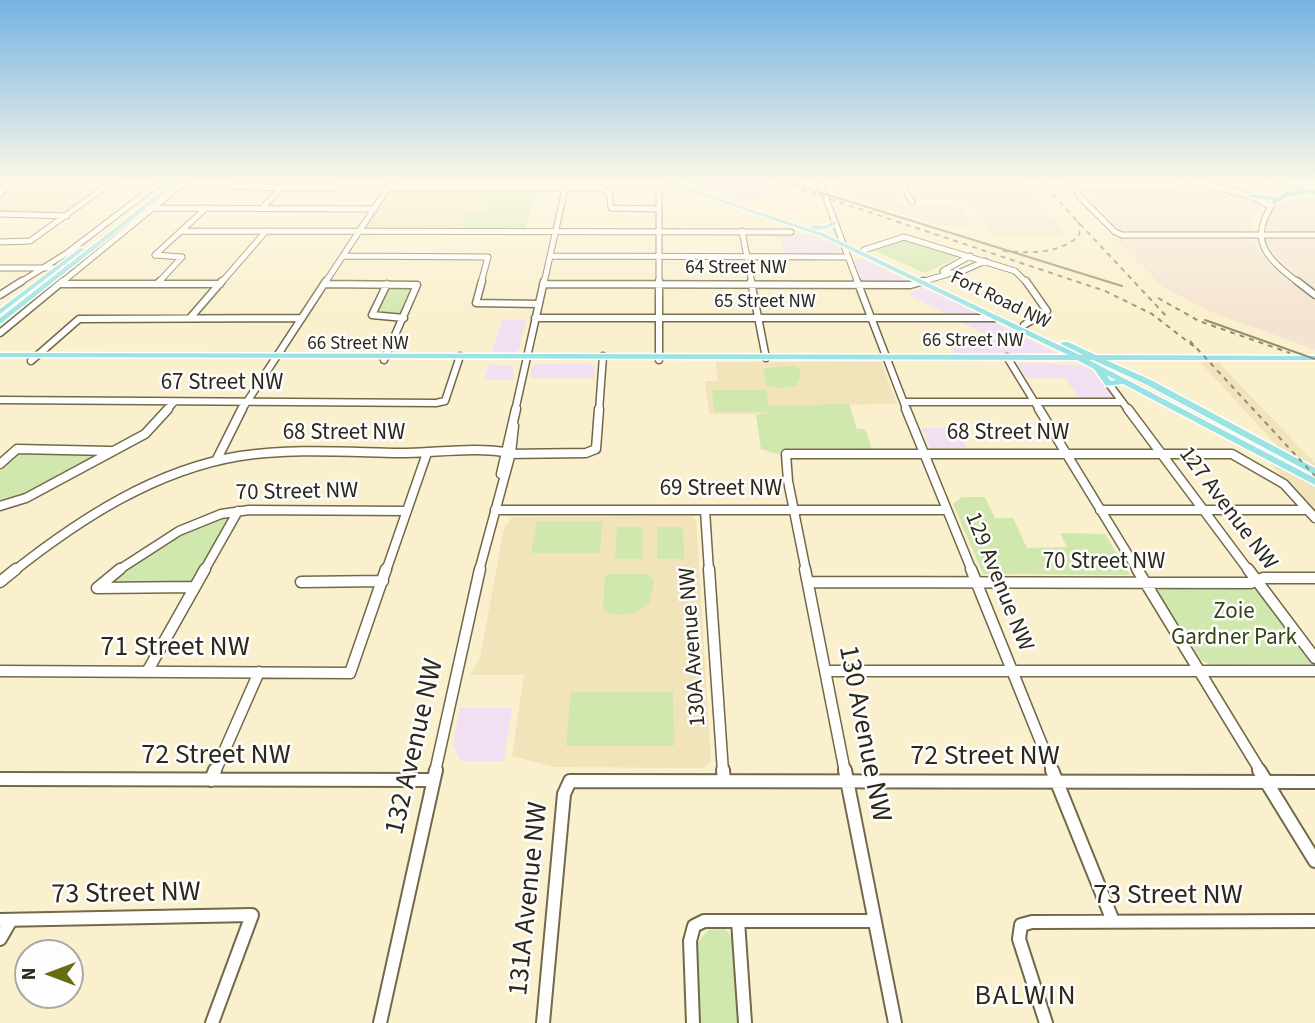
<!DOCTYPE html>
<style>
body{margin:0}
#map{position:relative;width:1315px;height:1023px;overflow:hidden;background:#faf0cd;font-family:"Source Sans 3",sans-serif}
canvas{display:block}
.north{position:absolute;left:14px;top:939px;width:70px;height:70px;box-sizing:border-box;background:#fdfdfd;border:2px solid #a9a8a3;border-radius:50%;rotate:270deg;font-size:19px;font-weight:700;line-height:28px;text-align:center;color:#2c281b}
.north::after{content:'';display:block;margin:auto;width:24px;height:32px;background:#666c0f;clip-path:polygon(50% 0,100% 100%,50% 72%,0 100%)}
</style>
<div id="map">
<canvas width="1315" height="1023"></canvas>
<div class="north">N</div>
</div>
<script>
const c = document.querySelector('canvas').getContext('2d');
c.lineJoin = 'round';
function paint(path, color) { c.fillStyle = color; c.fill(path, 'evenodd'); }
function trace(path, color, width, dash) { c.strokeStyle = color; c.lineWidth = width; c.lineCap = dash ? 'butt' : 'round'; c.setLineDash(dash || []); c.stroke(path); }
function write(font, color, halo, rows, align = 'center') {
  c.font = font + ' "Source Sans 3",sans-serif'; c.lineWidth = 5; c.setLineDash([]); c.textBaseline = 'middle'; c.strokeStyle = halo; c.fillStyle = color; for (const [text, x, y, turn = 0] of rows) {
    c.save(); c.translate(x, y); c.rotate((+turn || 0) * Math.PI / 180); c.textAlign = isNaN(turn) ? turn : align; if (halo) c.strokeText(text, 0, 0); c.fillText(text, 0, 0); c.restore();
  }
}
paint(new Path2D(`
 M679,180H762L782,186L752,203Z
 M779,234H812L837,246L840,254H784Z
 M854,259H864L910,282H862Z
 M922,287L979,314L948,315L908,294Z
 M502,320H526L519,350L515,353H492Z
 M962,322H994L1058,354H955L947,339L992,338Z
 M1020,363L1081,365L1092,370L1113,398H1079L1065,378H1027L1018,365Z
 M489,364L513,366V380H484Z
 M537,364H591L595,366L594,378H534L530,376L532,366Z
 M922,428H958L967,448H930Z
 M460,708H512L504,761H460L453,743Z`), '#f0e0f2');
paint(new Path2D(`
 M836,180H897L903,190L898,201L900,205L960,207L974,227H953L917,219L849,197Z
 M906,180H1019L1067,234H992L967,200H917Z
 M1197,180H1253L1272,185L1260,196Z
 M1191,182L1257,200L1262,205L1255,214L1250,229L1244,233H1127L1119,230L1081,189H1171Z
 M1297,197L1315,199V234L1266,231L1263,227L1272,210Z
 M1114,238H1237L1254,243L1270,265L1315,301V350L1209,311L1163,287Z
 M1267,238H1315V290L1270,252L1265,240Z`), '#f4e3d1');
paint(new Path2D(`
 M15,180H113L63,215L0,213V198Z
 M493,189L482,214L462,230L364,229L390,190Z
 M716,362H881L897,404L769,406L770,414H709L705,381H718Z
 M1200,362L1219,363L1315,463V513L1243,433L1282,451Z
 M692,516L696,520L711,761L704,768L554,767L512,756L524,675H470L480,658L504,528L512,517Z`), '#f1e4ba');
paint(new Path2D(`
 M238,180H341L337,185H232Z
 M493,189H538L525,230H462L468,211L482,214L488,200L477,199L480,192Z
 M148,210L0,331V323Z
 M901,240L961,256L925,273L875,251Z
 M389,287L414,288L401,316L375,314Z
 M795,366L800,370L801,377L796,386L781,388L767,386L763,368Z
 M712,390H766L769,406L849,404L857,429H865L872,449L790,448L777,454L761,449L756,415L770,412H714Z
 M22,453H92L97,456L25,496L0,504V469L11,458Z
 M962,497H985L995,518H1013L1027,548L1067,547L1060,533L1105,534L1130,575L983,574L953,504Z
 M223,516L229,520L192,582L114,581V577L180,534Z
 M537,521H602L600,553H531Z
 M617,527H643L642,559H615Z
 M657,527H683L684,559H657Z
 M608,574H648L654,580L650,602C637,616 620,618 603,610L605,576Z
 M1159,587L1256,590L1311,664L1212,665L1201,660L1158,592Z
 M571,692H673L674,746H566Z
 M725,929L732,937L737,1023H700L697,944L708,930Z`), '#d0e7ad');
const minorFar4 = new Path2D(`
 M819,180L858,283
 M900,180L912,202
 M1072,180L1079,196L1115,232L1122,235H1315
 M1187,180L1251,196L1270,206
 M230,187L333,188L344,180
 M1074,187H1167L1188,180
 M388,188H599L609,192L611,208L659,209
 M0,194L11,180
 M1274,202C1247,240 1266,258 1299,283
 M152,208L375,209
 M262,208L281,188
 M0,214L67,216
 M181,231L791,232
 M742,231L752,283
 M0,242L30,241L115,180
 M864,250L904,237L1015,271L1027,283
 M155,255L206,208
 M155,255L182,257
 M344,256L488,257L481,283
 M550,256L847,257
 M970,256L943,271L956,274L985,261
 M0,268H68
 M19,283L67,253L163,180
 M61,283L187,180
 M158,283L182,257
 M221,283L266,231
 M325,283L393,180
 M544,283L567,180
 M659,283V191L677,180
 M918,283L948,274`);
const minorFar3 = new Path2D(`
 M482,281L476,303L539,304
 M659,281V360
 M751,281L766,358
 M857,281L907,411
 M1297,281L1315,295
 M62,284H220
 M157,284L160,281
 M325,284L417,285L384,360
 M387,284L372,315L404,318
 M543,284L910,285L924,281
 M0,295L22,281
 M190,318L222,281
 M535,318H995
 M1024,325L1047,311L1026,281
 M0,333L63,281
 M1007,357L1040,411
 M31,361L79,319L302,318
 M1109,384L1129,411
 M0,400L436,403L445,401L460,356
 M904,402H1122
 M166,411L174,402
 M241,411L326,281
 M515,411L544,281
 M599,411L603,356`);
const minorFar2 = new Path2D(`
 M906,409L972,571
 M1039,409L1138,571
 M1128,409L1249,571
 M506,454L586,453L596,449L599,409
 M216,461L242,409
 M0,464L17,449L110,451
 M501,474L516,409
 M0,506L26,498L145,434L168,409
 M495,510H947
 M705,510L709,571
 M1100,510H1307
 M14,571C80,519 155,470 240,456C292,448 346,452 399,453C436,453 475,446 511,453
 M117,571L179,531L221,514L249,510L407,511
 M204,571L238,511
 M386,571L427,453
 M479,571L511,453L514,426
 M806,571L788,481L786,454H1232L1284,484L1315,518`);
const minorFar1 = new Path2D(`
 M120,569L97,588L195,587
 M709,569L723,772
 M805,569L845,772
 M971,569L1053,772
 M1137,569L1261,772
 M1248,569L1315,658
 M0,582L16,569
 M301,582L383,581
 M808,582L1251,583L1263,578H1315
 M0,671L350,673L386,569
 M826,671H1315
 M147,672L205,569
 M215,772L259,672
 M435,772L480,569`);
const minor = new Path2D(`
 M723,770L724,781
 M845,770L895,1023
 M1052,770L1113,921
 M1259,770L1315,861
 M0,779L432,780
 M211,780L215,770
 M0,920L252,915L212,1023
 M738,921L745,1023
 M0,939L11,920
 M380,1023L436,770
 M543,1023L564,794L570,781L1315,782
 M693,1023L690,941L694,926L704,921H875
 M1046,1023L1019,939L1021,925L1032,922L1315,921`);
const major = new Path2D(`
 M176,180H182L0,324V318Z
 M655,180H663L825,234L1080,355H1083L1061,344L1062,342H1068L1096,355L1315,356V360H1106L1151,380L1315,468V475L1145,384L1093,360H1089L1315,478V485L1123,384L1106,386L1094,369L1077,360L0,357V353L1068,355L821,236ZM1106,375L1116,380L1111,381Z
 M834,221L836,222V224C828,229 819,232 810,227L813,225L825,226Z
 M80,248L85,249L0,314V309Z`);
const highway = new Path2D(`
 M1264,180H1274L1315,191V195L1305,192L1303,195L1288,196L1274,204L1271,202L1274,200L1249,197L1248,196L1251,194L1278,197L1287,192L1302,191Z`);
trace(minorFar4, '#72694a', 7);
trace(minorFar3, '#72694a', 9);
trace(minorFar2, '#72694a', 11);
trace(minorFar1, '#72694a', 13);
trace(minor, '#72694a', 16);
trace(major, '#fff', 3);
trace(highway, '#fff', 4);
trace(minorFar4, '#fff', 5);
trace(minorFar3, '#fff', 6);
trace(minorFar2, '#fff', 8);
trace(minorFar1, '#fff', 10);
trace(minor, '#fff', 12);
paint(major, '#9be3e3');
paint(highway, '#58d1d0');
trace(new Path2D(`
 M780,180L1122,286
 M1205,320L1315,359`), '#938c74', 2);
trace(new Path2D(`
 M773,180L1105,291L1152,314L1196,348
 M1039,180L1168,318
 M1003,251C1030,253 1057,255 1079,236L1080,225L1076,219
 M1158,298L1199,321L1290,353
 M1190,341L1315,476`), '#938c74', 2, [5, 5]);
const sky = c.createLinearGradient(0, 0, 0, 323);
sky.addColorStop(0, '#74b3e3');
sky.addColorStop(0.56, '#fdf8e8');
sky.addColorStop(1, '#fdf8e800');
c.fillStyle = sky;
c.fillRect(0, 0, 1315, 323);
write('19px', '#2c281b', '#fdfdfd', [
 ["64 Street NW",736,269],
 ["Fort Road NW",1000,301,26],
 ["65 Street NW",765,303],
 ["66 Street NW",973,342],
 ["66 Street NW",358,345]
]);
write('23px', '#2c281b', '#fdfdfd', [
 ["67 Street NW",222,384],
 ["68 Street NW",344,434],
 ["68 Street NW",1008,434],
 ["69 Street NW",721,490],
 ["70 Street NW",297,493,-1],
 ["127 Avenue NW",1227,509,53],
 ["70 Street NW",1104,563],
 ["129 Avenue NW",998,582,68],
 ["130A Avenue NW",694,647,-94]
]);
write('23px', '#344412', '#fdfdfd', [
 ["Zoie",1234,613],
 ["Gardner Park",1234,639]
]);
write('28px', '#2c281b', '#fdfdfd', [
 ["71 Street NW",175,649],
 ["130 Avenue NW",863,734,79],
 ["132 Avenue NW",416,747,-77],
 ["72 Street NW",216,757],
 ["72 Street NW",985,758],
 ["73 Street NW",126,895,-1],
 ["73 Street NW",1168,897],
 ["131A Avenue NW",530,899,-84]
]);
c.letterSpacing = '2px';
write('28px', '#2c281b', '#fdfdfd', [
 ["BALWIN",1026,998]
]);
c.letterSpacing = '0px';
</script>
